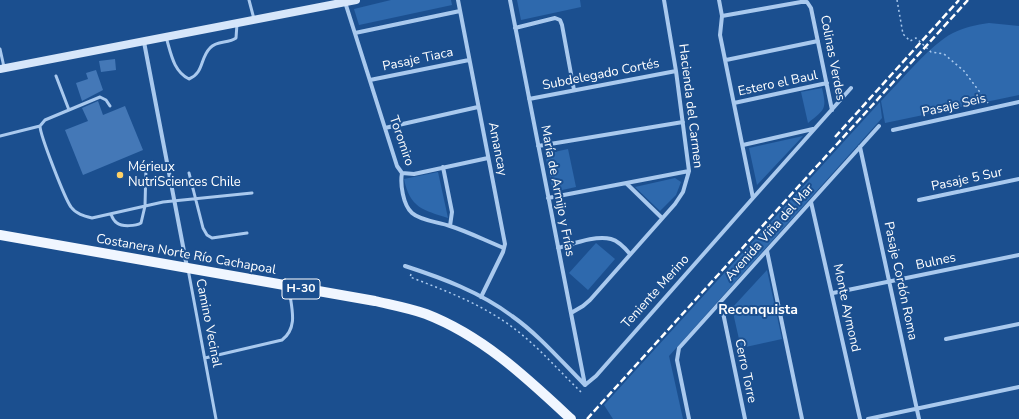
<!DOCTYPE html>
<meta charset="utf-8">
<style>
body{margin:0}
canvas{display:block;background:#1b4f8f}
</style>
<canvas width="1019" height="419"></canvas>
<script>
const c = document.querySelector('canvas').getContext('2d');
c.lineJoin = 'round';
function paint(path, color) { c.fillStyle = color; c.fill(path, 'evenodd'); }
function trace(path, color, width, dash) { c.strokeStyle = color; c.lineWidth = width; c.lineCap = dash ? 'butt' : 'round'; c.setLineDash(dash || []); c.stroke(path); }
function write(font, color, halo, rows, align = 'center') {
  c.font = font + ' "Nunito Sans",sans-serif'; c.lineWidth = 4; c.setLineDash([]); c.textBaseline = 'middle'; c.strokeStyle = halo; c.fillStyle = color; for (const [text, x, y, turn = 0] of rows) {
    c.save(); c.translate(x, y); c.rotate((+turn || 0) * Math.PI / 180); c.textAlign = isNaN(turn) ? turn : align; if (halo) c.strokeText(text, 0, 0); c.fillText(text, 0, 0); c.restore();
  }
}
paint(new Path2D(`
 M391,0H451L452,5L359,25L354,9Z
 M517,0H580L581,7L521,20Z
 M989,23L1019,26V95L885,123L881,101C900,82 931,44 953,33C965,27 976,25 989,23Z
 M822,88C827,110 825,109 808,123L801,92Z
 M880,102L882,118L669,356L683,419H613L604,405Z
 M803,136L757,185L749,148Z
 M568,149L576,187L553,192L545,154Z
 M438,172L448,218C423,210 410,208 404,179Z
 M675,178L681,182L676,195L660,211L635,187Z
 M596,243L615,259L588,290L569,273Z
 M767,270L782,339L741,348L732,308Z`), '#2e69ad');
paint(new Path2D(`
 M115,59L116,70L101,72L99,61Z
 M96,70L103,90L82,101L76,83L88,79L86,73Z
 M98,101L103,115L125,106L143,150L83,175L65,130L88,121L82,108Z`), '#4478b7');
trace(new Path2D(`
 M897,0L903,34L910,41L916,38L931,52L944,54L964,71L988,103
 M411,274L410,277C441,289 471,300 499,318C530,337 555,367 581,392`), '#a9c9ee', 1.5, [2, 3]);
trace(new Path2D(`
 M249,0L254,19
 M166,37C171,53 173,71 189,79C204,73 200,58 210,48C217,40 228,44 236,38L237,24
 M0,49L4,67
 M56,76L69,110
 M110,106L106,100L100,97L45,120L40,126C40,135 65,199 71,207C76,214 84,216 92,218L163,202L252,193
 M0,136L40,126
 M189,173L203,228L207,235L212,238L247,233
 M111,214C112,217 114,221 117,223C122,227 136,226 141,223L145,206L146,167
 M188,269L216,419
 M205,358L282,340C299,327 291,307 289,288`), '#a9c9ee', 3);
trace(new Path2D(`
 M458,0L505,244L503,252L481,297
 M510,0L585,385
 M345,2L397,166L402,173C400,184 403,205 412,213C421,221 439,222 450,226C469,232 486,241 504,248
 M722,16L801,2H807L811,8L832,110
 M515,28L555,18L560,20L562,25L574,90
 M355,33L460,11
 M144,42L187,267
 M726,60L818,41
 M370,80L469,60
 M529,99L676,71
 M734,103L827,83
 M385,128L478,107
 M893,130L1019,102
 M743,145L813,129
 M538,146L683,122
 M860,147L919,419
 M443,167L452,212L450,226
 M402,173L414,174L488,158
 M626,183L662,218
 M548,198L689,171
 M753,198L851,88
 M919,200L1019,179
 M811,202L860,419
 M558,248C573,244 595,235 611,239C619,241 625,248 630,254
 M767,251L802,419
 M405,266C442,278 480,292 512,316C539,335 561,361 585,385
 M833,293L1019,255
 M721,303L745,419
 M571,313L583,306L590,300L675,204L683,192L689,171L676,71L664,0
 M946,339L1019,324
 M585,385L596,376L753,198L720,35L722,16L719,0
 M689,419L677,360L679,348L879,126
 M868,419L1019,387`), '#a9c9ee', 4);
trace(new Path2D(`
 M0,69L356,0`), '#d6e6fa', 8);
trace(new Path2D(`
 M0,235L375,301C392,305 409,308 426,314C483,336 527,378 571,419`), '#f0f6ff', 10);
trace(new Path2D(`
 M835,137L959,0
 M587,419L968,0`), '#fff', 2.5, [7, 3]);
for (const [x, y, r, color] of [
 [120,175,4,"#ffd166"]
]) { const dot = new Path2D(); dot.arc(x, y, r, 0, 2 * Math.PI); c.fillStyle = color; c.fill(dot); trace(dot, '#1b4f8f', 1.5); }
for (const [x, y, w] of [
 [301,289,38]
]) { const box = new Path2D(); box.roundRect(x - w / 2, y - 10, w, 20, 3); c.fillStyle = '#1b4f8f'; c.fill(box); trace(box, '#fff', 1); }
write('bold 12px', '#fff', null, [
 ["H-30",301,289]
]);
write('13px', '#fff', '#1b4f8f', [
 ["Colinas Verdes",832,58,79],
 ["Pasaje Tiaca",418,60,-12],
 ["Subdelegado Cortés",601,75,-11],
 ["Estero el Baul",778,84,-12],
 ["Hacienda del Carmen",690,106,83],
 ["Pasaje Seis",954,106,-13],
 ["Toromiro",401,141,71],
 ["Amancay",497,149,79],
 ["Pasaje 5 Sur",967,180,-12],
 ["María de Armijo y Frías",557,191,79],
 ["Avenida Viña del Mar",770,233,-48],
 ["Costanera Norte Río Cachapoal",186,255,10],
 ["Bulnes",936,262,-12],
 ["Pasaje Cordón Roma",900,281,78],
 ["Teniente Merino",656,292,-48],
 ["Monte Aymond",846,308,78],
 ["Camino Vecinal",208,323,79],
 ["Cerro Torre",745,371,78]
]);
write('13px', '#fff', '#1b4f8f', [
 ["Mérieux",128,168],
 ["NutriSciences Chile",128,183]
], 'left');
write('bold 14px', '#fff', '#1b4f8f', [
 ["Reconquista",758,311]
]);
</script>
